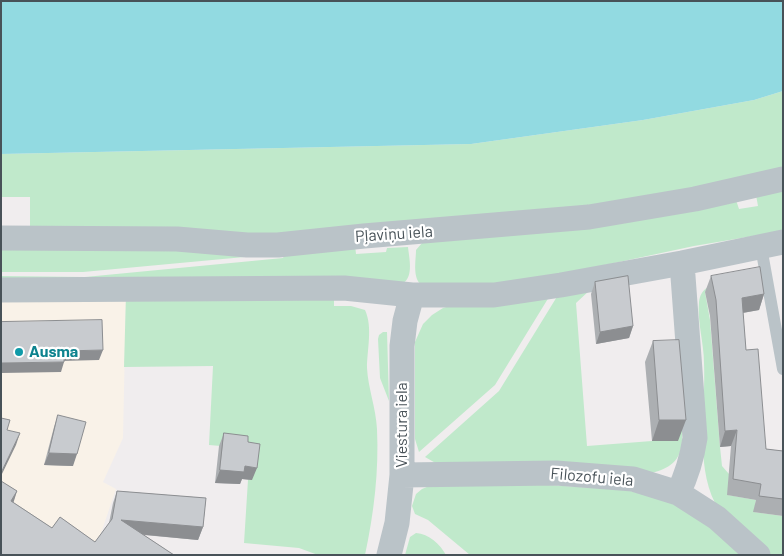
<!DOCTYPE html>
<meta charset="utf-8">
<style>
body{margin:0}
#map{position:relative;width:784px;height:556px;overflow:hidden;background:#f0edee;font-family:Barlow,sans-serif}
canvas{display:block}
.frame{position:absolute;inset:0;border:2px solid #485258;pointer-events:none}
</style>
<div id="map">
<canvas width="784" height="556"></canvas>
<div class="frame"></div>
</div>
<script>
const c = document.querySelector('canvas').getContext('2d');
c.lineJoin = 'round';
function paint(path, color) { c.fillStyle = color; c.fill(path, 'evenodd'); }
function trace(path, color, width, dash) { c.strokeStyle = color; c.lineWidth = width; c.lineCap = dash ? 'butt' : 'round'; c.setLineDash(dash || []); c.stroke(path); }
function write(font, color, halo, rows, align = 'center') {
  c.font = font + ' Barlow,sans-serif'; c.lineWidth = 4.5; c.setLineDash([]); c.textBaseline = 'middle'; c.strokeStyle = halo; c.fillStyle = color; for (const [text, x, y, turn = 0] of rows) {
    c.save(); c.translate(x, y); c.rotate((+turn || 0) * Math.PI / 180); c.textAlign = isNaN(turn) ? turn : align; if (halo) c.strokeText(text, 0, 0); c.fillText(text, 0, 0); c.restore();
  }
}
paint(new Path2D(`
 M126,294L123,438L103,482L116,489L97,545L1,555V299Z`), '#f9f2e8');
paint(new Path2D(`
 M783,91V169L637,201L257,237L30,230V197H1V154L471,144L643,120L754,100Z
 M783,189V231L694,246L530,281L482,288L422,285C412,279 416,260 416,250L422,243L736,200L739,209L758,206L756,195Z
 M355,245L356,254L386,252L387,248L408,247C409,257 414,277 403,283L1,282V276L85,277L283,258L286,252Z
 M1,246L165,248L266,255L83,272H1Z
 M708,287L705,292L710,320L720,447L722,466L729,474L728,495L756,500L754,512L783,516V555H771L715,503C695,463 706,407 704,363C704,344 697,321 699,302C700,295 702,291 708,287Z
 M590,290L576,303L587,446L652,441H678L672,360C674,376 676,392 679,407C683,437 690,465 651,473L439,465L425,457L499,391L558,295Z
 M126,294L334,295V306H351L365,310C373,327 367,350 367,368C368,388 376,408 377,429C379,471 374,513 365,555H318L299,548L244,543L248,480L244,448L209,445L213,366L124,367Z
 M549,297L495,385L419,452L415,439V342L423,324L432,315L443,308L453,305Z
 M383,332H387L389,401L380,378L378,339L379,335Z
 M501,482L627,490L682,505L745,555H470L428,520L415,514L412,506L416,494L422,489L429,486Z
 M416,533C429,534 440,544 446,555H405L410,537Z`), '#c0e9cb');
paint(new Path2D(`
 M1,1H783V91L754,100L643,120L471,144L1,154Z`), '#92dae1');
trace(new Path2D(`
 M761,247L783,369`), '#bac3c8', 12);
trace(new Path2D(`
 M1,238L177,239L247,245H278L364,236L589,217L695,199L783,179
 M1,290L344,288L412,295H494L561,285L682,263L783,242
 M402,475L556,473L633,479L678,493L717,518L758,555
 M678,493C687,475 692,458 695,438L682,263
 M389,555L397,523L402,475V346L405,321L412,295`), '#bac3c8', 25);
paint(new Path2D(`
 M711,276L764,294L759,310L743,313L746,350L766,449L783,451V516L753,512L756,500L727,495L731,446L720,447L710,316L705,292Z
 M595,282L633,326L629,338L596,344L591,294Z
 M653,341L678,441H652L645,362Z
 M58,415L73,466L44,465L54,427Z
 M224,433L248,442L252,480L242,479L240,484L215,483L219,446Z
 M1,481L17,491L13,502L52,528L60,517L95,542L109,523L113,503L117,491L206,498L203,527L198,540L144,535L174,555H1Z`), '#acafb2');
paint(new Path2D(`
 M764,294L759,310L736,314L742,298Z
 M633,326L629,338L596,344L600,332Z
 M103,350L99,360L60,361L64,351Z
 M64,362L61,372L1,373V363Z
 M659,420H686L678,441H652Z
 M737,430L731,446L720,447L725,431Z
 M20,433L16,445L1,476V473Z
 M49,453L77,454L73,466L44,465Z
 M245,466L257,468L252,480L242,479L240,484L215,483L220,470Z
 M17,491L13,504L11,501Z
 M121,520L203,527L198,540L116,532Z`), '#8c8e91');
const building = new Path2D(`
 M760,267L764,294L742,298L746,350L758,349L766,449L783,451V499L759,496L761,484L733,479L737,430L725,431L716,300L711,276Z
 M628,276L633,326L600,332L595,282Z
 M102,320L103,350L64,351V362L1,363V322Z
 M679,340L686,420H659L653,341Z
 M58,415L86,422L77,454L49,453Z
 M1,418L10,420L7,430L20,433L1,473Z
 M224,433L248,436V442L260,444L257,468L245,466L244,472L220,470Z
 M1,481L17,491L11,501L52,528L60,517L95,542L112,519L117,491L206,498L203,527L121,520L174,555H1Z`);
paint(building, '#c8cbcf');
trace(building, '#8c8e91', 1);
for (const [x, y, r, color] of [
 [19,352,5,"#0f9aa8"]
]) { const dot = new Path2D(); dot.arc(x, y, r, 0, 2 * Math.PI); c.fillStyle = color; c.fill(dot); trace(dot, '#fff', 2); }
write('16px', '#485258', '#fff', [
 ["Pļaviņu iela",394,234,-4],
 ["Viestura iela",402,425,-90],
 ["Filozofu iela",592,477,5]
]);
write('bold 16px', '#0d838f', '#fff', [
 ["Ausma",29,352]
], 'left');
</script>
